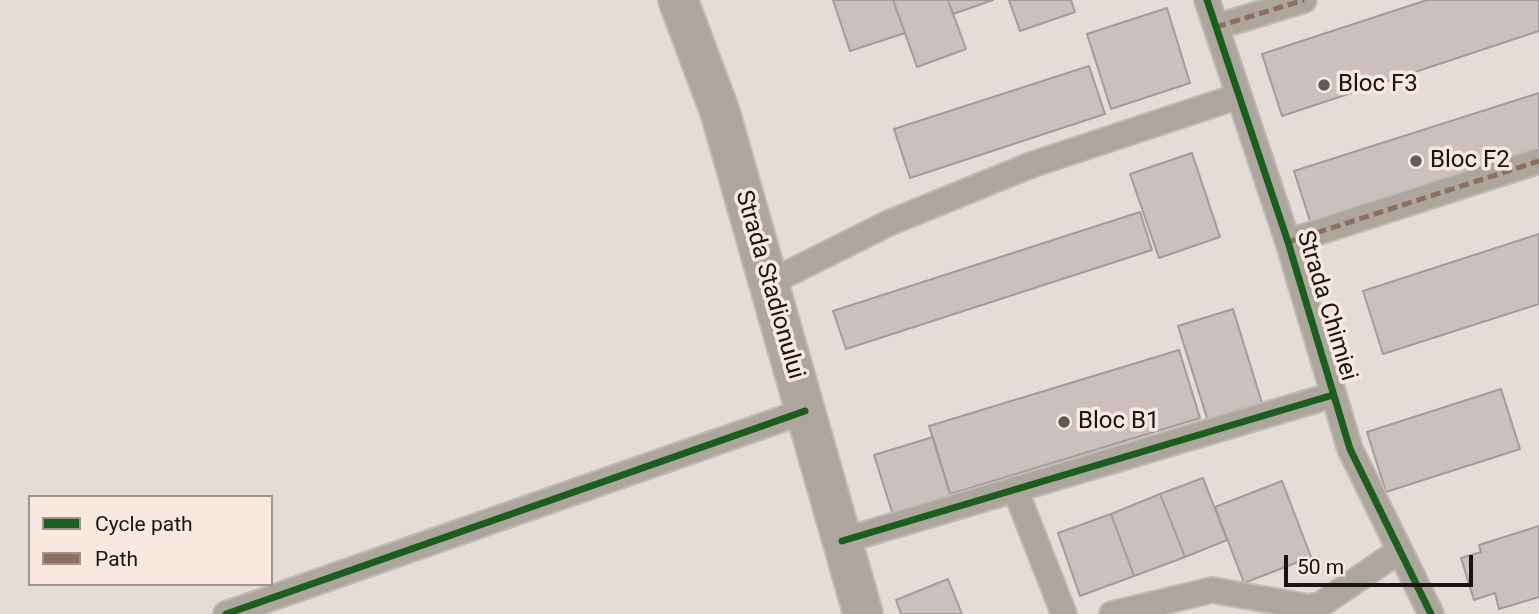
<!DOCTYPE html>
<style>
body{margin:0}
#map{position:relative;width:1539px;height:614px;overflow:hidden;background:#e5dcd8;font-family:Roboto,sans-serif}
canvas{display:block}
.legend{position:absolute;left:28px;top:495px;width:245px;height:91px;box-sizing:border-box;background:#f8e8e0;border:2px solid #9f948e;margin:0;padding:9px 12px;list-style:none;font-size:21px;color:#1a1512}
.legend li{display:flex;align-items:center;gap:14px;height:35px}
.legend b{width:35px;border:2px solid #9f948e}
.scale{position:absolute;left:1284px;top:555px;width:189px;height:32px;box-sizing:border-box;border:4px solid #1a1512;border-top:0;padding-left:9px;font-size:21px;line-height:24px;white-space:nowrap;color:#1a1512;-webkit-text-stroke:5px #f8e8e0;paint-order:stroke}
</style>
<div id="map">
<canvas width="1539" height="614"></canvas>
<ul class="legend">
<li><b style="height:9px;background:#1b5e20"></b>Cycle path</li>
<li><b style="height:9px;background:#8d6e63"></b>Path</li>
</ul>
<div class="scale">50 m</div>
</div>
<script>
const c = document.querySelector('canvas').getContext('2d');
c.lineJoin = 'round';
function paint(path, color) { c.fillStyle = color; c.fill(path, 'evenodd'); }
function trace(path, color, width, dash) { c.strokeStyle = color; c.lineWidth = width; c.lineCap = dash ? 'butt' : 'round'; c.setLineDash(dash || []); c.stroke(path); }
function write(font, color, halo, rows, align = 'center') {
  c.font = font + ' Roboto,sans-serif'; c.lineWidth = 7; c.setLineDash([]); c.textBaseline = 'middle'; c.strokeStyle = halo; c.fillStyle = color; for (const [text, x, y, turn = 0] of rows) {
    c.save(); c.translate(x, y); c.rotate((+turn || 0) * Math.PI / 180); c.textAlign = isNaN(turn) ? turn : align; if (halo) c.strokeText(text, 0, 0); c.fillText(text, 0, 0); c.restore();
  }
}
const building = new Path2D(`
 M833,0H893L905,33L850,51Z
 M893,0H948L966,49L917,67Z
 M948,0H993L953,14Z
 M1009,0H1071L1075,12L1020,31Z
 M1427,0H1539V31L1282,116L1262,54Z
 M1167,8L1190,83L1111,109L1087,34Z
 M1089,66L1105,114L910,178L894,129Z
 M1539,93V150L1311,224L1294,171Z
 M1192,153L1220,237L1159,258L1130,174Z
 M1140,212L1152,250L846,349L833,311Z
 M1539,234V304L1383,354L1363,291Z
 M1233,309L1262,403L1208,421L1178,326Z
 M1179,350L1200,418L950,494L929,426Z
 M1501,389L1520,449L1386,492L1367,432Z
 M933,437L952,500L894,518L874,455Z
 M1203,478L1227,540L1185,557L1160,494Z
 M1282,481L1311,557L1244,583L1215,507Z
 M1160,494L1185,557L1134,576L1111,514Z
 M1111,514L1134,576L1080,596L1058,533Z
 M1539,526V597L1499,609L1495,593L1474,600L1461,558L1481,552L1479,545Z
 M948,579L962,614H901L896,600Z`);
paint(building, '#ccc0bf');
trace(building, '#a39c9a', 2);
const street = new Path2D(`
 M1207,0L1288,242L1350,449L1431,614
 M1216,27L1304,0
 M1288,242L1539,161
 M769,283L889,223L1031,165L1239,96
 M1015,489L1064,614
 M842,541L1333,395
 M226,614L805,411
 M1112,614L1212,590L1308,607L1320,605L1399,551`);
const primary = new Path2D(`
 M678,0L720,112L863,614`);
trace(street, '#c0b9b5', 28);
trace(primary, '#c0b9b5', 42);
trace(street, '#aca69c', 24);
trace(primary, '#aea69c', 38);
trace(new Path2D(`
 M1216,27L1304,0
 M1288,242L1539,161`), '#8d6e63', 5, [10, 5]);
trace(new Path2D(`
 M1207,0L1288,242L1350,449L1431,614
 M842,541L1333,395
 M226,614L805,411`), '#1b5e20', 7);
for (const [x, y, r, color] of [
 [1324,85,7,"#615b57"],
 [1416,161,7,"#615b57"],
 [1064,422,7,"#615b57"]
]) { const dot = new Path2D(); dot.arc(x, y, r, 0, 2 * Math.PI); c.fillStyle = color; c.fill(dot); trace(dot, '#f8e8e0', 2.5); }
write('24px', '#1a1512', '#f8e8e0', [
 ["Bloc F3",1338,85],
 ["Bloc F2",1430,161],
 ["Bloc B1",1078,422]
], 'left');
write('24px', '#1a1512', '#f8e8e0', [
 ["Strada Stadionului",769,285,74],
 ["Strada Chimiei",1326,306,73]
]);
</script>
